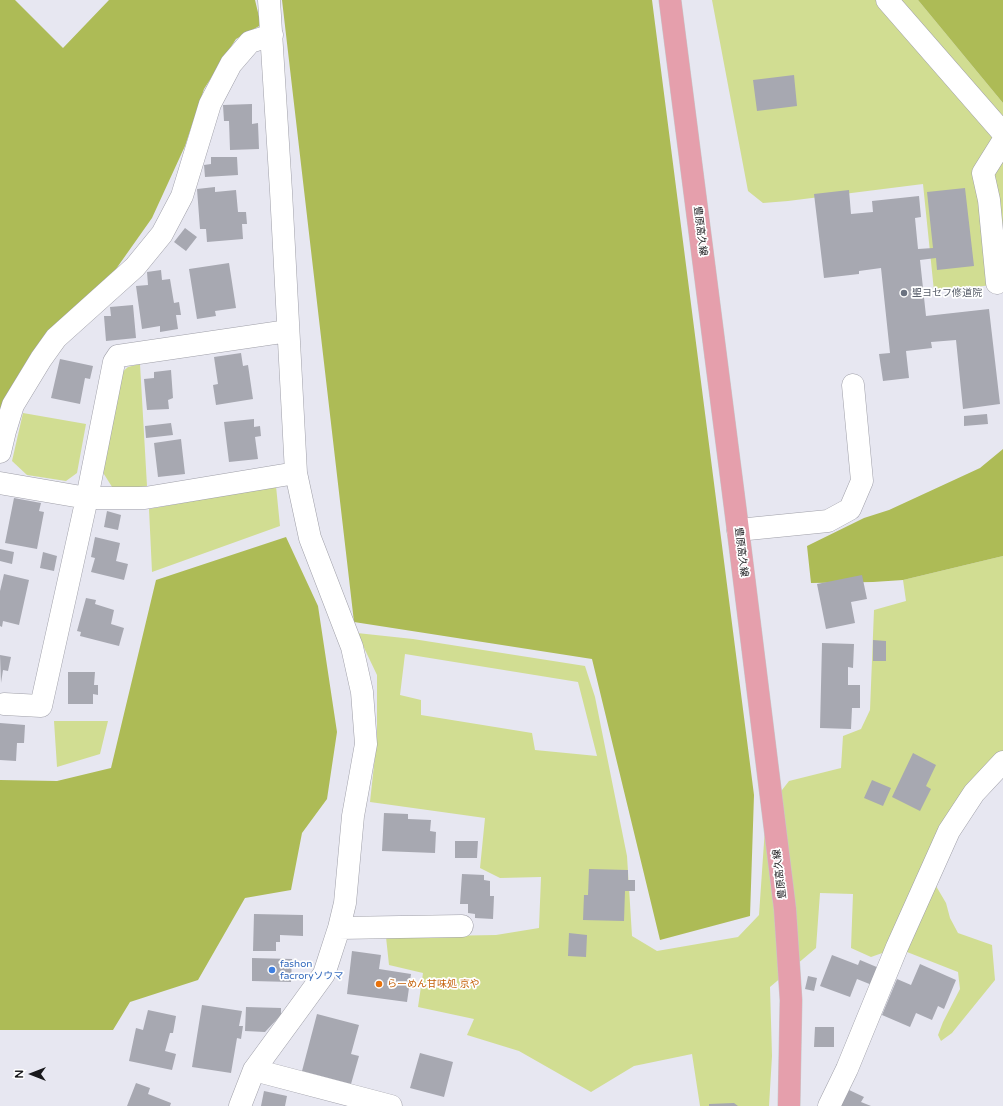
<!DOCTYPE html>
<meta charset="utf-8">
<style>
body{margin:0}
#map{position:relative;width:1003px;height:1106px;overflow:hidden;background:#e7e7f1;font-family:"Varela Round",sans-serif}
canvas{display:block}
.north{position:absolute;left:12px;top:1054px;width:40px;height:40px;-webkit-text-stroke:3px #fff;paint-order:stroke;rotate:270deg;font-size:11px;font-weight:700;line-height:16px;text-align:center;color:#19191c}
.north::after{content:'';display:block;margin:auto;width:14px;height:18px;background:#19191c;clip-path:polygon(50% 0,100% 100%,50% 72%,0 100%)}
</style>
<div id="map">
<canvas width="1003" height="1106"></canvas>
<div class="north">N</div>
</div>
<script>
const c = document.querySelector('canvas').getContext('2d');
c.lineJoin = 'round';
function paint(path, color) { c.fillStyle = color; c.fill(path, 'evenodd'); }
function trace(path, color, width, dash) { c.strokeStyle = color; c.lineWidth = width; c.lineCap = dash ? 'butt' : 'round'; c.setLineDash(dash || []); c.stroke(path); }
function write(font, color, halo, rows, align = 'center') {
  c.font = font + ' "Varela Round","Noto Sans JP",sans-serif'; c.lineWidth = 3.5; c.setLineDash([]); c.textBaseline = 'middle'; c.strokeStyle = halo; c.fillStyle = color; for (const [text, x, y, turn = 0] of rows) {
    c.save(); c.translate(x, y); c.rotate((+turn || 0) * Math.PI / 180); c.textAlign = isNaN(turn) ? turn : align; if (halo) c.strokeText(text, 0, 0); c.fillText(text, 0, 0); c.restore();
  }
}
paint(new Path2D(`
 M712,0H918L1003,103V284L934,291L923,184L788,201L763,203L748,191Z
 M140,364L147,486L114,490L102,471L120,374L128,367Z
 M23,413L86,424L77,473L66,481L27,475L12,461Z
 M276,486L280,526L152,572L149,509Z
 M1003,556V752L926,869L946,903L950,918L958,933L992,945L995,980L952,1033L941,1041L938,1035L943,1022L960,989L958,972L907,952L888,951L871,957L851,948L853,894L820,893L816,948L770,987L772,1056L769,1106H700L692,1054L634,1066L591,1092L519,1051L467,1035L474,1019L418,1007L423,973L389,965L386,937L496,935L539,928L541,877L500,878L480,868L485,818L370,802L377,738V675L357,633L413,639L585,666L595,697L627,856L632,936L657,951L738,937L759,915L765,828L768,808L789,781L841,768L843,736L861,729L870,710L874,610L906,601L903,580ZM405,654L578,682L597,756L535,750L532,733L421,715V700L400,695Z
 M54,721H108L100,754L57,767Z`), '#d1dd92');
paint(new Path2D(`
 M0,0H15L63,48L109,0H255L261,25L236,39L204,89L185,146L152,218L116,269L47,334L0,421Z
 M282,0H652L754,795L750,916L660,940L592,659L354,622Z
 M918,0H1003V103Z
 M1003,449V556L903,580L873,582L811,583L807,546L864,518L889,510L980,468Z
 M286,537L318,606L337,732L327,799L302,833L291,890L245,898L198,980L130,1002L113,1030H0V780L57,781L111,768L156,580Z`), '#adbb56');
paint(new Path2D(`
 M794,75L797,106L757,111L753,80Z
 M252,104V124L258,123L259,149L230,150L229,121H224L223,105Z
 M211,157H237L238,175L205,177L204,165L211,164Z
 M215,187V192L236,190L238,212H246L247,224H242L243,239L207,242L206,229H200L197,189Z
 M965,188L974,266L937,270L936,258L920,260L926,316L989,309L1000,404L963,409L956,340L931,342L932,348L906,351L909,378L883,381L879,354L890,353L881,268L859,271V274L824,278L814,194L849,190L851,214L873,212L872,201L919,196L921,217L915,218L918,249L933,248L927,192Z
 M185,228L197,237L186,251L174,242Z
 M229,263L236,308L215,311L216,316L197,319L189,269Z
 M161,270L162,280L170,279L174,303L179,302L181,315H176L178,329L160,332V326L142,329L136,286L148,285L147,272Z
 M133,305L136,338L106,341L104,316H111L110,307Z
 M241,353L243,366L248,365L253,399L216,405L213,385L218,384L214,357Z
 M60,359L93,366L90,379L85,378L80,404L51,398Z
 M171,370L173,398L168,400L169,409L147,410L144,379L154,378V372Z
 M987,414L988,424L964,426V416Z
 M254,419V427L260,426L261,436L255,437L258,459L229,462L224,422Z
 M171,423L173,435L146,438L145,426Z
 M181,439L185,474L158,477L154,443Z
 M14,498L41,503L39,511L44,512L37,549L5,543Z
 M107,511L121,515L118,530L104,527Z
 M95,537L120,543L116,561L128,564L124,580L91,572L95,558L91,557Z
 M0,549L14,552L12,564L0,561Z
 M43,552L57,556L54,571L40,568Z
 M4,574L29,580L19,625L3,621L2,627L0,626V591Z
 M862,575L867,599L851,602L855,623L826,629L817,584Z
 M86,598L96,600L95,604L114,610L111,624L124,628L119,646L80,636L81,632L77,631Z
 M873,640L886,641V661H873Z
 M822,643L854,644L853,668L848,667V685H860V708H852L851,729L820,728Z
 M0,655L11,657L8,671L3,670L1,683Z
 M68,672H95L94,685H98V695L93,694V704H68Z
 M0,723L25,725L24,743H17L16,761L0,760Z
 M913,753L936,765L926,786L931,789L920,811L892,797Z
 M872,780L891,788L883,806L864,798Z
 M384,813L408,814V819L431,820L430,831L436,832L435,853L382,851Z
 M455,841H478L477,858H455Z
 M589,869L628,870V880H635V891H625L624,921L583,920L584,895H588Z
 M462,874L484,875V880L490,881V896H494L493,919L475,918V914L468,913V904H460Z
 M254,914L303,915V936L280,935V942H276V951H253Z
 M569,933L587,935L586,957L568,956Z
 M352,951L381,955L379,969L411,974L407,1002L347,994Z
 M832,955L858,965L860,960L879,968L872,985L857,979L850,997L820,986Z
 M252,958L292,959L291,982L252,981Z
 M920,964L956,980L944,1009L938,1006L932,1020L916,1013L910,1027L882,1015L897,979L911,985Z
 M808,976L817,978L814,991L805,989Z
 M202,1005L242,1011L239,1026H243L241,1039L237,1038L231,1073L192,1067Z
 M246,1007L281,1008V1015L265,1032L245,1031Z
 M148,1010L176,1016L173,1033H170L165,1051L176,1054L172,1070L129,1061L136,1028L143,1030Z
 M317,1014L359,1025L351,1054L359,1056L351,1084L302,1071Z
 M815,1027H834V1047H814Z
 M420,1053L453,1062L444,1097L410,1088Z
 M136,1083L150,1088L148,1094L171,1103L170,1106H127Z
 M847,1089L864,1097L861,1102L871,1106H839Z
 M264,1091L287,1096L285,1106H261Z
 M734,1103L738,1106H709V1104Z`), '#a7a8b1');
const minor = new Path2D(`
 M887,0L1003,133
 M997,283L989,200L983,173L1003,141
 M0,452L5,431L13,405L41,359L56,338L135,267L162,234L182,196L210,104L231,64L250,42L272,35
 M0,483L87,498H145L296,473
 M738,530L828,521L850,509L862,481L853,385
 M4,704L41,706L87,498L114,362L118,356L288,331
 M339,928L462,926
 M254,1070L391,1106
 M240,1106L254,1070L303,1003L324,974L327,965L339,928L345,903L353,816L366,744L362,692L352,647L310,538L296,473L281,191L269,0
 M829,1106L847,1069L897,947L949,831L974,793L1003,762`);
const major = new Path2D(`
 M670,0L738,530L785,909L791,1000L789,1106`);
trace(minor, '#9f9fa8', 23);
trace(major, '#c8c8c9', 23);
trace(minor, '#fff', 22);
trace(major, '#e59fac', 22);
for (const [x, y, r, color] of [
 [904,293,4,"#6b7280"],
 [272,970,4,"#3f7fe0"],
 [379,984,4,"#e8710a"]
]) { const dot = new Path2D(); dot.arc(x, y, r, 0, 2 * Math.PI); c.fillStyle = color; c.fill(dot); trace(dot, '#fff', 1.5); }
write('10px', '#19191c', '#fff', [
 ["豊原高久線",700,231,83],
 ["豊原高久線",741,552,83],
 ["豊原高久線",780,874,-97]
]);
write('10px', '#5b616d', '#fff', [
 ["聖ヨセフ修道院",912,293]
], 'left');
write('10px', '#366cbe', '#fff', [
 ["fashon",280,964],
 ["facroryソウマ",280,976]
], 'left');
write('10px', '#c56008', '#fff', [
 ["らーめん甘味処 京や",387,984]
], 'left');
</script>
